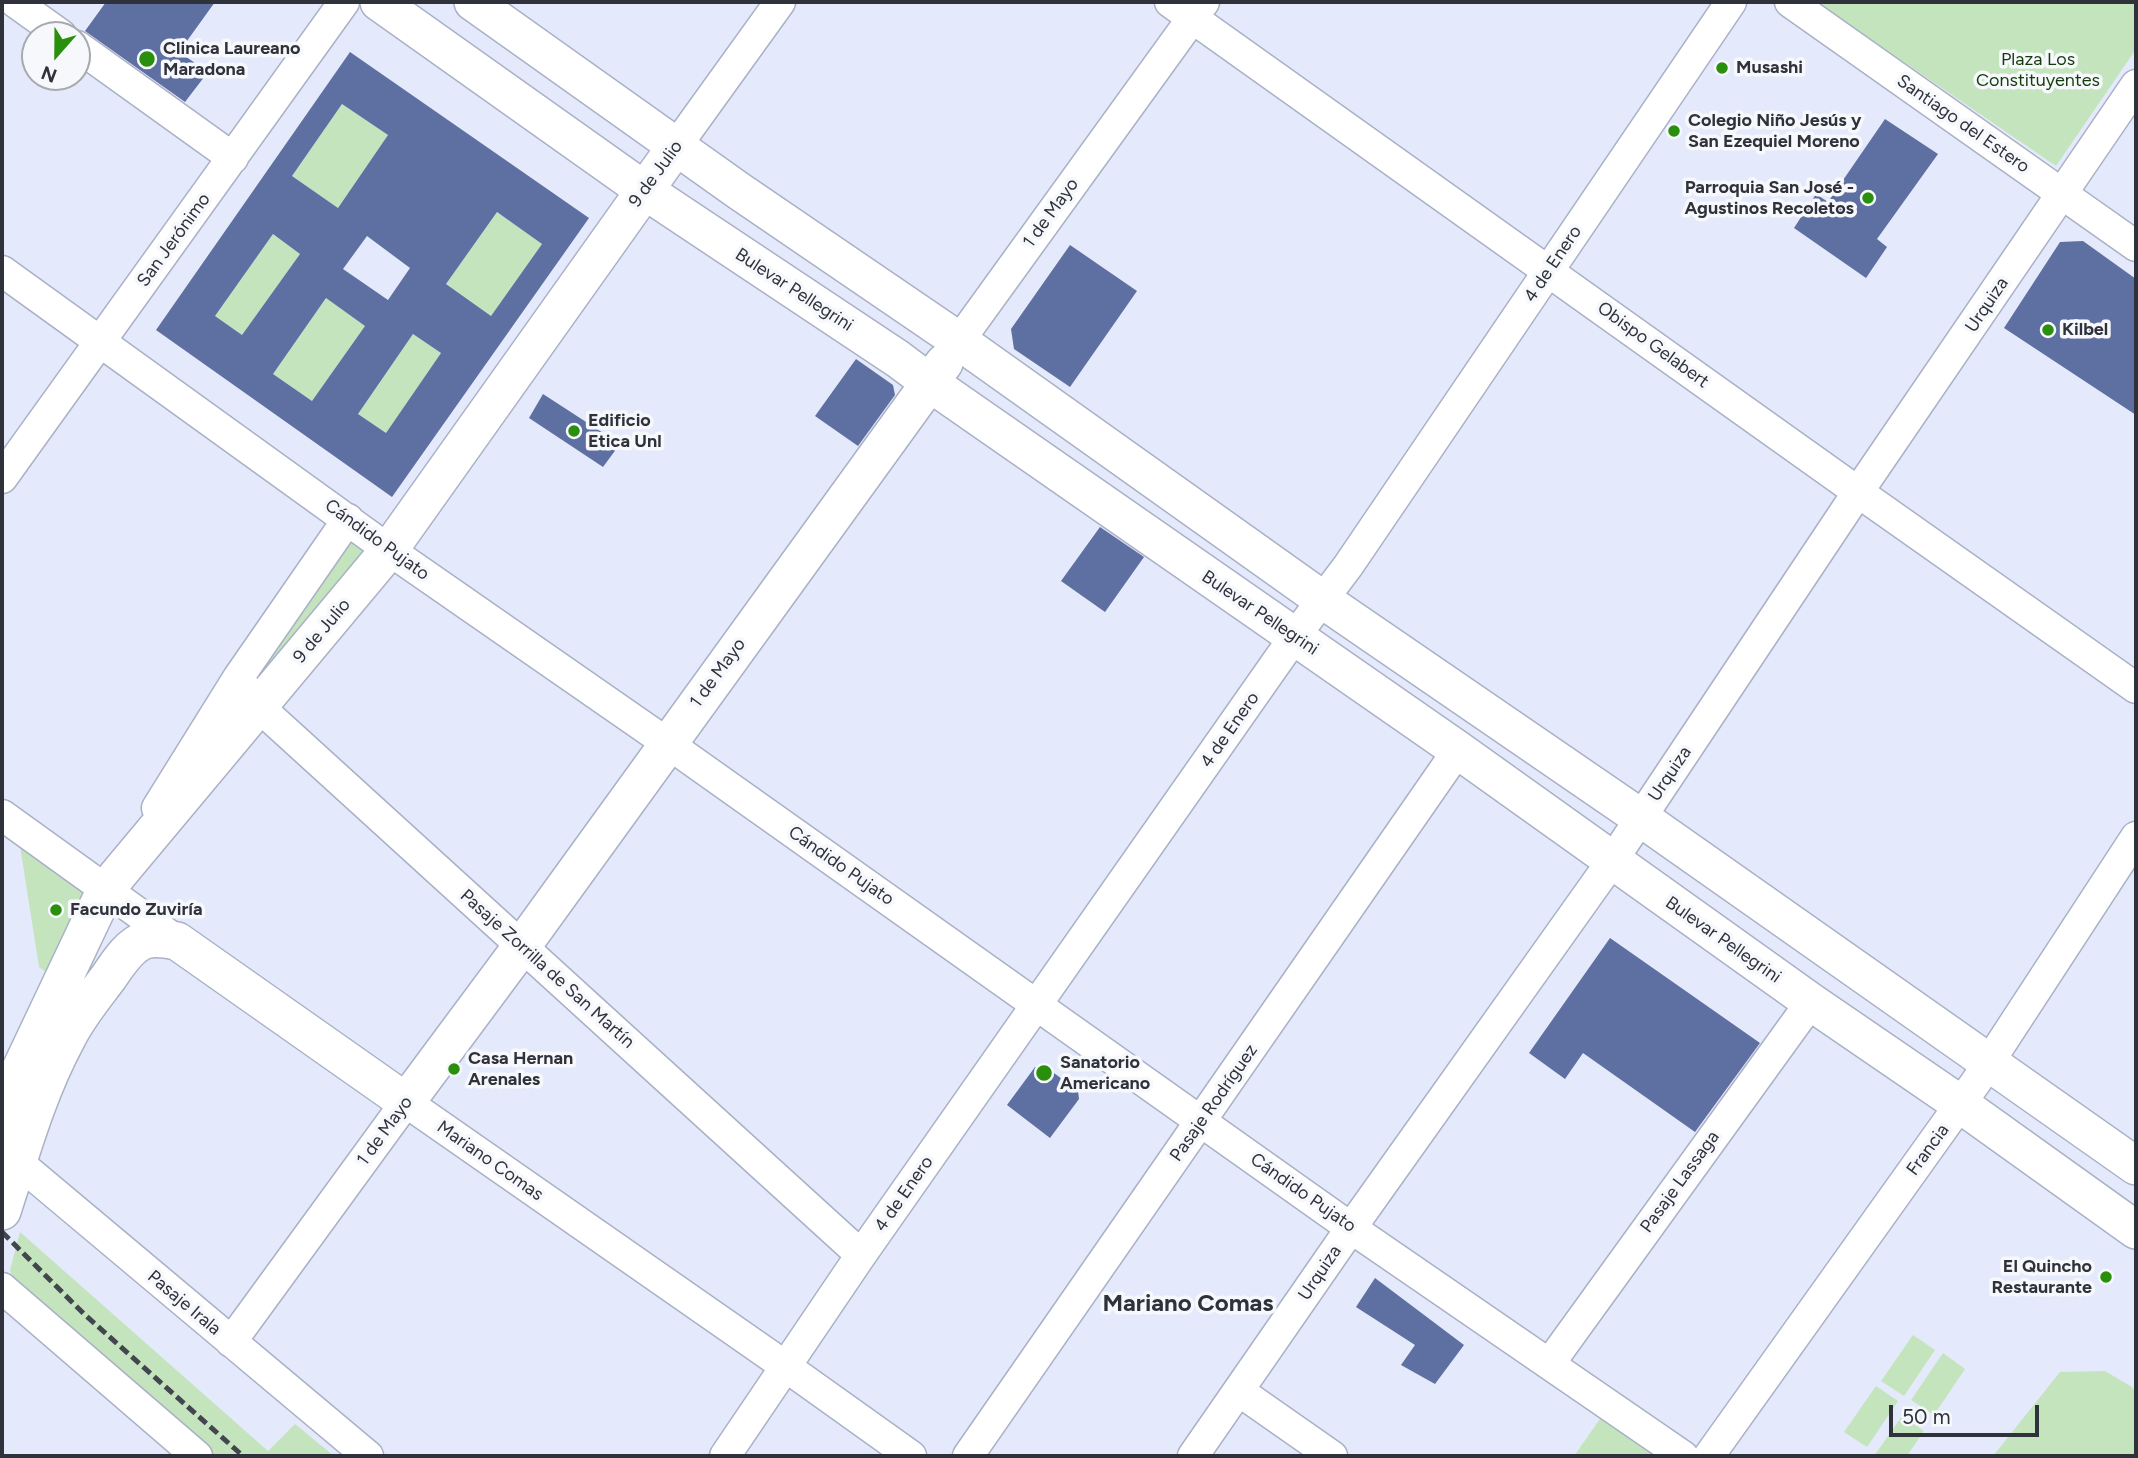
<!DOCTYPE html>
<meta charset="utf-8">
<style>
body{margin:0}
#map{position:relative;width:2138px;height:1458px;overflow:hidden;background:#e4eafb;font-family:Figtree,sans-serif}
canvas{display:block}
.frame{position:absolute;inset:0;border:4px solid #2f323a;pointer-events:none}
.north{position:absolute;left:21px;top:21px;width:70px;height:70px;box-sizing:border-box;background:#f6f8fc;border:2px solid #a6a9ae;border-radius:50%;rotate:201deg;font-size:19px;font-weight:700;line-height:28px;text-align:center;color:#2f323a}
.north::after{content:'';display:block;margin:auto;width:24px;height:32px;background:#2a8f0d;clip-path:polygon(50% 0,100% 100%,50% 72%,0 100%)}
.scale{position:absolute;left:1889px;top:1405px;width:150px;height:32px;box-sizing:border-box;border:4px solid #2f323a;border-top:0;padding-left:9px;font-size:21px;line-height:24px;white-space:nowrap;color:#2f323a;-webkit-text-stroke:5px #f6f8fc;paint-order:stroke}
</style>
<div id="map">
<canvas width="2138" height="1458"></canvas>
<div class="frame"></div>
<div class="north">N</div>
<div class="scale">50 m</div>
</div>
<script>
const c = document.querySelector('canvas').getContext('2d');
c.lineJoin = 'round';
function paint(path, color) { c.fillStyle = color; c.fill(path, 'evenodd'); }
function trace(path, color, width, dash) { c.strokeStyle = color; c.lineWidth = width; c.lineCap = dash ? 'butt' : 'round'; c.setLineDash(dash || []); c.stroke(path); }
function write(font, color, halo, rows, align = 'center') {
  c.font = font + ' Figtree,sans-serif'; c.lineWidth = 7; c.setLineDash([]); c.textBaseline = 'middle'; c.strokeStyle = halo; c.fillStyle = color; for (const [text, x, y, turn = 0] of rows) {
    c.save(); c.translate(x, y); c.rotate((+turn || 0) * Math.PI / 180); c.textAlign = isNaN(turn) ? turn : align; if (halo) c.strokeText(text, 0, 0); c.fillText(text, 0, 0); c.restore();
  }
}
paint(new Path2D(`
 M1816,2H2136V49L2056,166Z
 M342,104L388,135L338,208L292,176Z
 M497,212L542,244L491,316L446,284Z
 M273,234L300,254L242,335L215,316Z
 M326,298L365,326L312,401L273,374Z
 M413,334L441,353L386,433L358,414Z
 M348,529L375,547L267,672L260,670Z
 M20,846L88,896L51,976L39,967Z
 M20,1232L268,1451L295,1424L334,1456H212L16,1289L10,1270Z
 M1913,1335L1935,1350L1904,1396L1881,1381Z
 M1943,1353L1965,1369L1934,1415L1911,1400Z
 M2105,1371L2132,1387L2136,1392V1456H1993L2060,1372Z
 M1876,1386L1898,1401L1867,1447L1844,1432Z
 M1602,1416L1660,1456H1574Z
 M1902,1416L1924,1431L1907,1456H1874Z`), '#c4e4bd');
paint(new Path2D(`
 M106,2H215L179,52L208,72L185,102L85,31Z
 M350,52L589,218L392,497L156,330ZM342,104L388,135L338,208L292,176ZM497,212L542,244L491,316L446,284ZM273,234L300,254L242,335L215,316ZM367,236L410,268L388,300L343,269ZM326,298L365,326L312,401L273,374ZM413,334L441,353L386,433L358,414Z
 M1885,119L1938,154L1877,239L1887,247L1866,278L1794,228L1816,194L1828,202Z
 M2083,241L2136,279V415L2004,328L2060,242Z
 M1070,245L1137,291L1070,387L1014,349L1011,329Z
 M856,359L893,385L895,395L858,446L815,416Z
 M543,394L620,444L603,467L529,418Z
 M1100,527L1144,557L1105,612L1061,581Z
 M1610,938L1760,1043L1695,1132L1583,1053L1565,1079L1529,1053Z
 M1035,1067L1047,1076L1050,1070L1078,1091L1079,1099L1050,1138L1007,1105Z
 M1375,1278L1464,1345L1435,1384L1401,1365L1415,1345L1356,1307Z`), '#5e6fa1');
const minor = new Path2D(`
 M15,2L61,35
 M1170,2L1858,492L2136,688
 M1790,2L2136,246
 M77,46L233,158
 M677,145L780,2
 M2,271L389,550L667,743L1351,1228L1683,1456
 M959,341L1204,2
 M2,478L344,2
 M238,678L259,707L861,1255
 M157,808L238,678L348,519
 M2,815L177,941
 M2,1149L368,1456
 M2,1288L197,1456
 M231,1342L406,1102L785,1366L911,1456
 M1550,1363L1811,1002
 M1239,1391L1332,1456
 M725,1456L861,1255L1295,636L1348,566L1731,2
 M968,1456L1458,750
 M1193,1456L1351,1228L1612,861L1858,492L2136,85
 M1709,1456L1976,1082L2136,837`);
const major = new Path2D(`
 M379,2L644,190L898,359L930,383L1458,750L1811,1002L1960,1104L2136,1230
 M473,2L739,191L959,341L1323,600L1641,818L2136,1166
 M2,1122L17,1077L106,889L389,550L677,145
 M2,1211C21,1153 37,1094 66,1040C77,1017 93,998 108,978C117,965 129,945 145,940C155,937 166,939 177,941L406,1102L522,946L944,363`);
trace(minor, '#aab1c6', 33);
trace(major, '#aab1c6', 40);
trace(minor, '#fff', 30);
trace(major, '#fff', 37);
trace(new Path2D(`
 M2,1232L84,1314L243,1456`), '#43464f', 5, [10, 5]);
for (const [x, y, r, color] of [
 [147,59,9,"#2a8f0d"],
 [1722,68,7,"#2a8f0d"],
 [1674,131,7,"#2a8f0d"],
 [1868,198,7,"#2a8f0d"],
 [2048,330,7,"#2a8f0d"],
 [574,431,7,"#2a8f0d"],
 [56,910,7,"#2a8f0d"],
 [454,1069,7,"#2a8f0d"],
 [1044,1073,9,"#2a8f0d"],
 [2106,1277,7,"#2a8f0d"]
]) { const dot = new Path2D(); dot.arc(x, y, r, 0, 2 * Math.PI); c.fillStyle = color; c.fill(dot); trace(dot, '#f6f8fc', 2.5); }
write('bold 18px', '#2f323a', '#f6f8fc', [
 ["Clinica Laureano",163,49],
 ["Maradona",163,70],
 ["Musashi",1736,68],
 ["Colegio Niño Jesús y",1688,121],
 ["San Ezequiel Moreno",1688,142],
 ["Parroquia San José -",1854,188,"right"],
 ["Agustinos Recoletos",1854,209,"right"],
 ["Kilbel",2062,330],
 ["Edificio",588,421],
 ["Etica Unl",588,442],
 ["Facundo Zuviría",70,910],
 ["Casa Hernan",468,1059],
 ["Arenales",468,1080],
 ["Sanatorio",1060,1063],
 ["Americano",1060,1084],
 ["El Quincho",2092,1267,"right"],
 ["Restaurante",2092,1288,"right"]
], 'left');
write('18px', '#133c0b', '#f6f8fc', [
 ["Plaza Los",2038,60],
 ["Constituyentes",2038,81]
]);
write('18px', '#2f323a', '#f6f8fc', [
 ["Santiago del Estero",1963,124,35],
 ["9 de Julio",656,174,-54],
 ["1 de Mayo",1051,213,-54],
 ["San Jerónimo",174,240,-54],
 ["4 de Enero",1553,264,-56],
 ["Bulevar Pellegrini",794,290,33],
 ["Urquiza",1987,305,-56],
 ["Obispo Gelabert",1653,345,36],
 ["Cándido Pujato",377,540,36],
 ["Bulevar Pellegrini",1260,613,34],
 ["9 de Julio",322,631,-50],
 ["1 de Mayo",718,673,-54],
 ["4 de Enero",1230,730,-55],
 ["Urquiza",1670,774,-56],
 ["Cándido Pujato",841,866,35],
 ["Bulevar Pellegrini",1723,940,35],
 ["Pasaje Zorrilla de San Martín",547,969,42],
 ["Pasaje Rodríguez",1214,1103,-55],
 ["1 de Mayo",385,1131,-54],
 ["Francia",1928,1150,-54],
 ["Mariano Comas",490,1161,35],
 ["Pasaje Lassaga",1680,1182,-54],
 ["Cándido Pujato",1303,1193,35],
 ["4 de Enero",904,1194,-55],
 ["Urquiza",1320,1273,-56],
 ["Pasaje Irala",184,1303,40]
]);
write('bold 24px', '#2f323a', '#f6f8fc', [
 ["Mariano Comas",1188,1304]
]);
</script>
